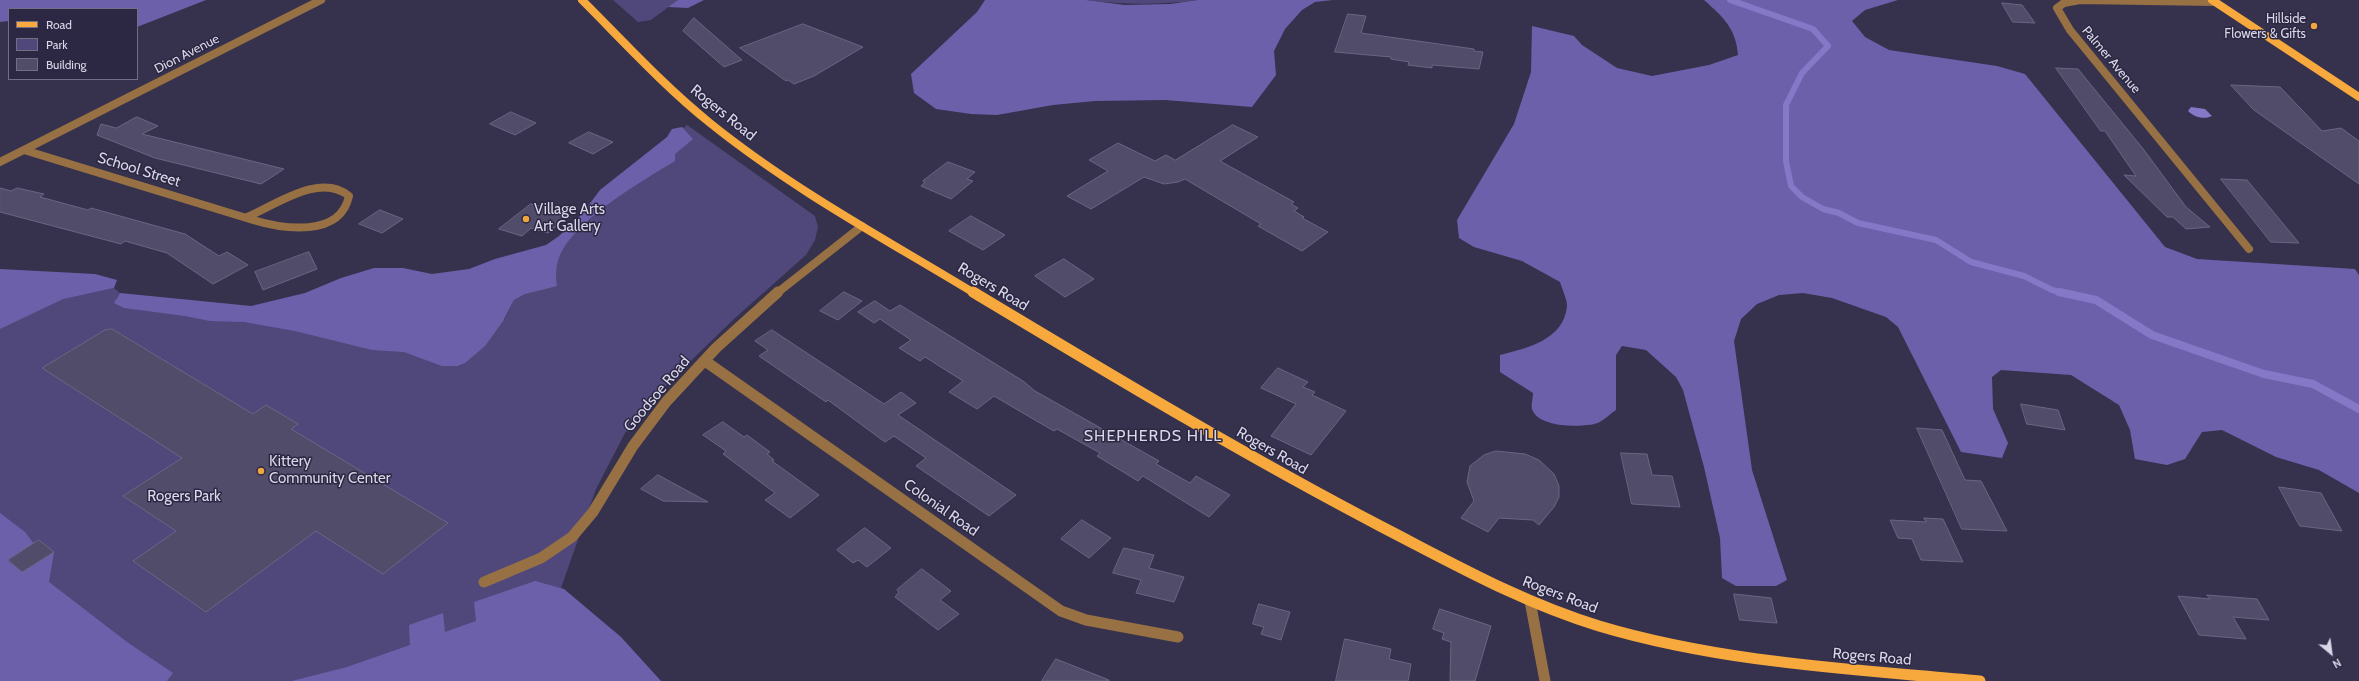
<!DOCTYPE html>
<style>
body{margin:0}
#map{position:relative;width:2359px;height:681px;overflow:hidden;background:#36324e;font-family:Cabin,sans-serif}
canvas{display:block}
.legend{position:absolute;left:8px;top:8px;width:130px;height:72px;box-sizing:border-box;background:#2c2843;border:1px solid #716e85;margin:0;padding:5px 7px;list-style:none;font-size:12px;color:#d8d7e8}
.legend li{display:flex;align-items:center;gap:8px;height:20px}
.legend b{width:20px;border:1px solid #716e85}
.north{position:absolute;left:2311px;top:633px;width:40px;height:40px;-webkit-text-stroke:3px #2c2843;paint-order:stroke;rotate:151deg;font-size:11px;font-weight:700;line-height:16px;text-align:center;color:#d8d7e8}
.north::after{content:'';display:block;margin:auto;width:14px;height:18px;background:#d8d7e8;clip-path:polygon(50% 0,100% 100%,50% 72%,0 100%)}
</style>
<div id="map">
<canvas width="2359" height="681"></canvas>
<ul class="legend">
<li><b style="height:5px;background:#f7a93d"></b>Road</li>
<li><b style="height:11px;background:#50487b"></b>Park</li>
<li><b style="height:11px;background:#504c6a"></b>Building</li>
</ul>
<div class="north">N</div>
</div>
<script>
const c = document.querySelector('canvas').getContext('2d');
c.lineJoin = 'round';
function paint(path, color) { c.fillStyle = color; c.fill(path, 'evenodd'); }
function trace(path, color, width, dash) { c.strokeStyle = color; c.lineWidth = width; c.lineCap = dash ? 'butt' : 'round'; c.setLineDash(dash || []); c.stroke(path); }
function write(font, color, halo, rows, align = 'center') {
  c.font = font + ' Cabin,sans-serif'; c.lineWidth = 3; c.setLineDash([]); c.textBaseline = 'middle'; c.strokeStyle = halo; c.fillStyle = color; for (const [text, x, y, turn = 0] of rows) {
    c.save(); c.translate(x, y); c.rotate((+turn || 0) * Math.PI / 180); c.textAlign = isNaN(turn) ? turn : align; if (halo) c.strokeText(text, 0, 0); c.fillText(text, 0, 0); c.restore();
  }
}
paint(new Path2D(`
 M613,0H678L651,20L638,22Z
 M1086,0H1198C1160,5 1124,5 1086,0Z
 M687,125L815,216L818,227L815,240L806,255L735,318L670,381L625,433L596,489L528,681H0V280L86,294L114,288L120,293L116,299L504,320L514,300L523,295L591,206Z`), '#50487b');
paint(new Path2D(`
 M0,0H206L137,27V9H9V21L0,22Z
 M678,0H704L688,8L668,7Z
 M985,0H1086L1125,5L1170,4L1198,0H1333L1315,2L1302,10L1285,29L1274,51L1276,75L1252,107L1165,100L1095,101L1053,105L997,115L971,114L936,109L914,93L911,74L977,12Z
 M1704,0H1898L1865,10L1852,21L1865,37L1889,50L1997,66L2025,74L2165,247L2197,259L2355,269L2359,275V493L2319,470L2276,457L2222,430L2202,432L2185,459L2167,465L2135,459L2130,430L2119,405L2071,375L2001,370L1992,377L1993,409L2008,443L2002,458L1961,452L1898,327L1886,317L1832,298L1803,293L1779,295L1757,304L1741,319L1734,341L1752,470L1787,580L1776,586H1736L1722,578L1720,538L1704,467L1683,390L1676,377L1646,350L1622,346L1616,355V410C1610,414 1604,420 1598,423C1582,428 1538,428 1532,409C1531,405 1533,398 1533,393L1500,372V355C1527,348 1564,340 1567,306C1567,299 1562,289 1560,282L1522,261L1474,247L1459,238L1457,220L1514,124L1531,72L1532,26L1574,36L1582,45L1617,68L1652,76L1709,65L1738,55C1736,28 1723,17 1704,0Z
 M682,127L693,139L675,154V161C642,181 580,217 562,251C556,261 555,275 557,286L525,294L514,300L503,321L485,346L465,363L457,366H442L404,352L372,350L295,331L244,322L210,321L185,316L124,308L114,303L120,293L251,306L305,293L341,278L374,268H403L432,274L469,269L495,259L546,245L559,236L582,214L600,190L667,137L672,129Z
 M0,269L95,274L117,280L114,288L63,299L0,329Z
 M0,513L25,532L34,544L8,561L22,572L54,552L49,582L127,642L173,673L167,681H0Z
 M535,581L564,589L621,637L661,681H292L347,667L410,645L409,625L443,613L445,632L476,621L474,602Z`), '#6d60ab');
paint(new Path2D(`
 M2191,107L2205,109L2212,116C2203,120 2194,117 2188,111Z`), '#8578c6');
trace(new Path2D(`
 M1730,0L1813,29L1828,46L1802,73L1786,105V161L1791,186L1802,197L1823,209L1839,213L1858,223L1936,240L1971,262L2024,276L2052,290L2064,293`), '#8578c6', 6);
trace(new Path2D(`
 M2059,292L2096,300L2152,335L2264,374L2313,384L2359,409`), '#8578c6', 8);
const building = new Path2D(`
 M2002,3L2022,5L2035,23L2013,22Z
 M1348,14L1366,16L1361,33L1474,49V51L1483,52L1479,69L1432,65V68L1408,65L1409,62L1391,59V57L1335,52Z
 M694,18L742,60L724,67L683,31Z
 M803,24L863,47L814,76L794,84L788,80L786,81L740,48Z
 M2056,68L2078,69L2144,150L2186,207L2210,227L2186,229L2173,217H2167L2124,175L2136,176L2105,131H2101Z
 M2231,85L2280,87L2322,131L2341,128L2359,141V184L2254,110Z
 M511,112L536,123L515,135L490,124Z
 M137,117L158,126L142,134L284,169L261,184L155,158L97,135L101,124L116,128Z
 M1233,125L1258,137L1220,161L1294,202L1291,204L1298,208L1294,211L1304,217L1302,218L1328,232L1302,251L1258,226L1261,224L1185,179L1178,182L1164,184L1144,177L1091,209L1067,196L1108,171L1089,160L1118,143L1155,161L1166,155L1175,160Z
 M589,132L613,142L593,154L569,143Z
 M948,162L975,172L967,179L973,181L951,199L921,186L925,182L923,181Z
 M2221,179L2247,180L2299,243L2271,242Z
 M0,188L11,191L17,188L44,194L40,197L88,210L91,208L185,234L219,256L227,252L248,265L213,284L167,253L125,241L121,244L0,212Z
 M531,204L553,209L550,212L567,217L548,233L531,228L522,236L499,229Z
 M380,210L403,219L382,233L359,224Z
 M971,216L1005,235L983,250L949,231Z
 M309,252L317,269L263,290L255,272Z
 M1064,259L1094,279L1065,297L1035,276Z
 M844,292L862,301L838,320L820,311Z
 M875,301L890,311L900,305L1023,381L1035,391L1159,461L1156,464L1190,483L1196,476L1230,495L1209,517L1143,476L1138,481L1097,456L1100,453L1057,429L1054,431L1040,423L994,396L977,409L949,392L963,381L925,357L920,361L899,348L911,340L880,319L874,323L858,312Z
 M112,329L253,414L266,405L298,424L291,429L448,523L383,574L316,531L206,612L133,561L176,531L123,496L182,458L42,368L105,330Z
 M772,330L884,404L901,392L916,403L898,415L1016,495L989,516L916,466L926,458L894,436L885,442L828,400L826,402L759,356L768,350L755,341Z
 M1278,368L1308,382L1303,387L1315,392L1312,395L1346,411L1311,455L1271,436L1296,404L1261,388Z
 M2021,404L2058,410L2065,430L2027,424Z
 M723,422L744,437L747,435L770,452L767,454L774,460L772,461L819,495L790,518L765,500L775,493L723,454L726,451L703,435Z
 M1917,428L1942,430L1965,480L1981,481L2007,531L1962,529Z
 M1496,451L1525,454L1539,460L1554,474L1559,486V497L1554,507L1539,525L1533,520L1499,518L1488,532L1461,518L1474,501L1467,482L1470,466L1484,455Z
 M1621,453L1647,454L1652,475L1672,476L1680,507L1632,504Z
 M658,475L708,502L663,501L641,489Z
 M2279,487L2321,493L2342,531L2300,526Z
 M1924,518L1943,519L1963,562L1921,560L1912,539L1898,538L1890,520L1926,522Z
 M1082,520L1111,538L1089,558L1061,539Z
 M865,528L891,548L867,567L858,560L853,563L837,550Z
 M39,540L54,552L22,572L8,560Z
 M1124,548L1154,555L1149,568L1184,577L1174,602L1136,593L1141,580L1113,573Z
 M922,569L951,591L940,600L959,614L938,630L895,597L899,592L897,590Z
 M1734,594L1771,598L1777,623L1740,620Z
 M2207,595L2257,599L2269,620L2233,617L2246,639L2199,635L2178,596L2210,599Z
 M1259,604L1290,612L1281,640L1261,634L1264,627L1253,624Z
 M1440,609L1491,626L1475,681H1450L1451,642L1442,639L1444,633L1433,629Z
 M1345,639L1391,649L1389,659L1411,664L1408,681H1336Z
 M1056,659L1109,680V681H1042Z`);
paint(building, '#504c6a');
trace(building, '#696685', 1);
trace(new Path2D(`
 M2215,2L2080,0L2064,3L2057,8L2070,30L2249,249
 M24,150L253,220C283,229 340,238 349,196C320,172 276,205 247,217
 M0,162L321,0
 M777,293L862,226`), '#977143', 8);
trace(new Path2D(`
 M705,361L1061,611L1086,620L1178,637
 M484,582L541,558L572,537L593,512L633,446L666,402L716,348L778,292
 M1530,601L1545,681`), '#977143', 11);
trace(new Path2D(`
 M582,0C624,42 664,86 710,123C792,189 885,239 974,293
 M2212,0L2359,97`), '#f7a93d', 8);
trace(new Path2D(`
 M973,292C1108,373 1244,455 1384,528C1454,564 1523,603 1599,626C1723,663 1852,669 1980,681`), '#f7a93d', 11);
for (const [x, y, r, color] of [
 [2314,26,4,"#f1a63f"],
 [526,219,4,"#f1a63f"],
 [261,471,4,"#f1a63f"]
]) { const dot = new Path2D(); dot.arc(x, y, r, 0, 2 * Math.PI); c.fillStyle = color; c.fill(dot); trace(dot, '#2c2843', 1.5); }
write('13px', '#d8d7e8', '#2c2843', [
 ["Hillside",2306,19],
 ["Flowers & Gifts",2306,34]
], 'right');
write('13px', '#d8d7e8', '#2c2843', [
 ["Dion Avenue",187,54,-27],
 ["Palmer Avenue",2111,60,50]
]);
write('15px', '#d8d7e8', '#2c2843', [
 ["Rogers Road",723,113,39],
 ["School Street",139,170,17],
 ["Rogers Road",993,287,31],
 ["Goodsoe Road",657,394,-50],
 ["Rogers Road",1272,451,30],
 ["Colonial Road",941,508,35],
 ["Rogers Road",1560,595,21],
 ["Rogers Road",1872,657,5]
]);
write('15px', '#d8d7e8', '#2c2843', [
 ["Village Arts",534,210],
 ["Art Gallery",534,227],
 ["Kittery",269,462],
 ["Community Center",269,479]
], 'left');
write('15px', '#dbd9ee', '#2c2843', [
 ["Rogers Park",184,497]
]);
c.letterSpacing = '1px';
write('16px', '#d8d7e8', '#2c2843', [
 ["SHEPHERDS HILL",1153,436]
]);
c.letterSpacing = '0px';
</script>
